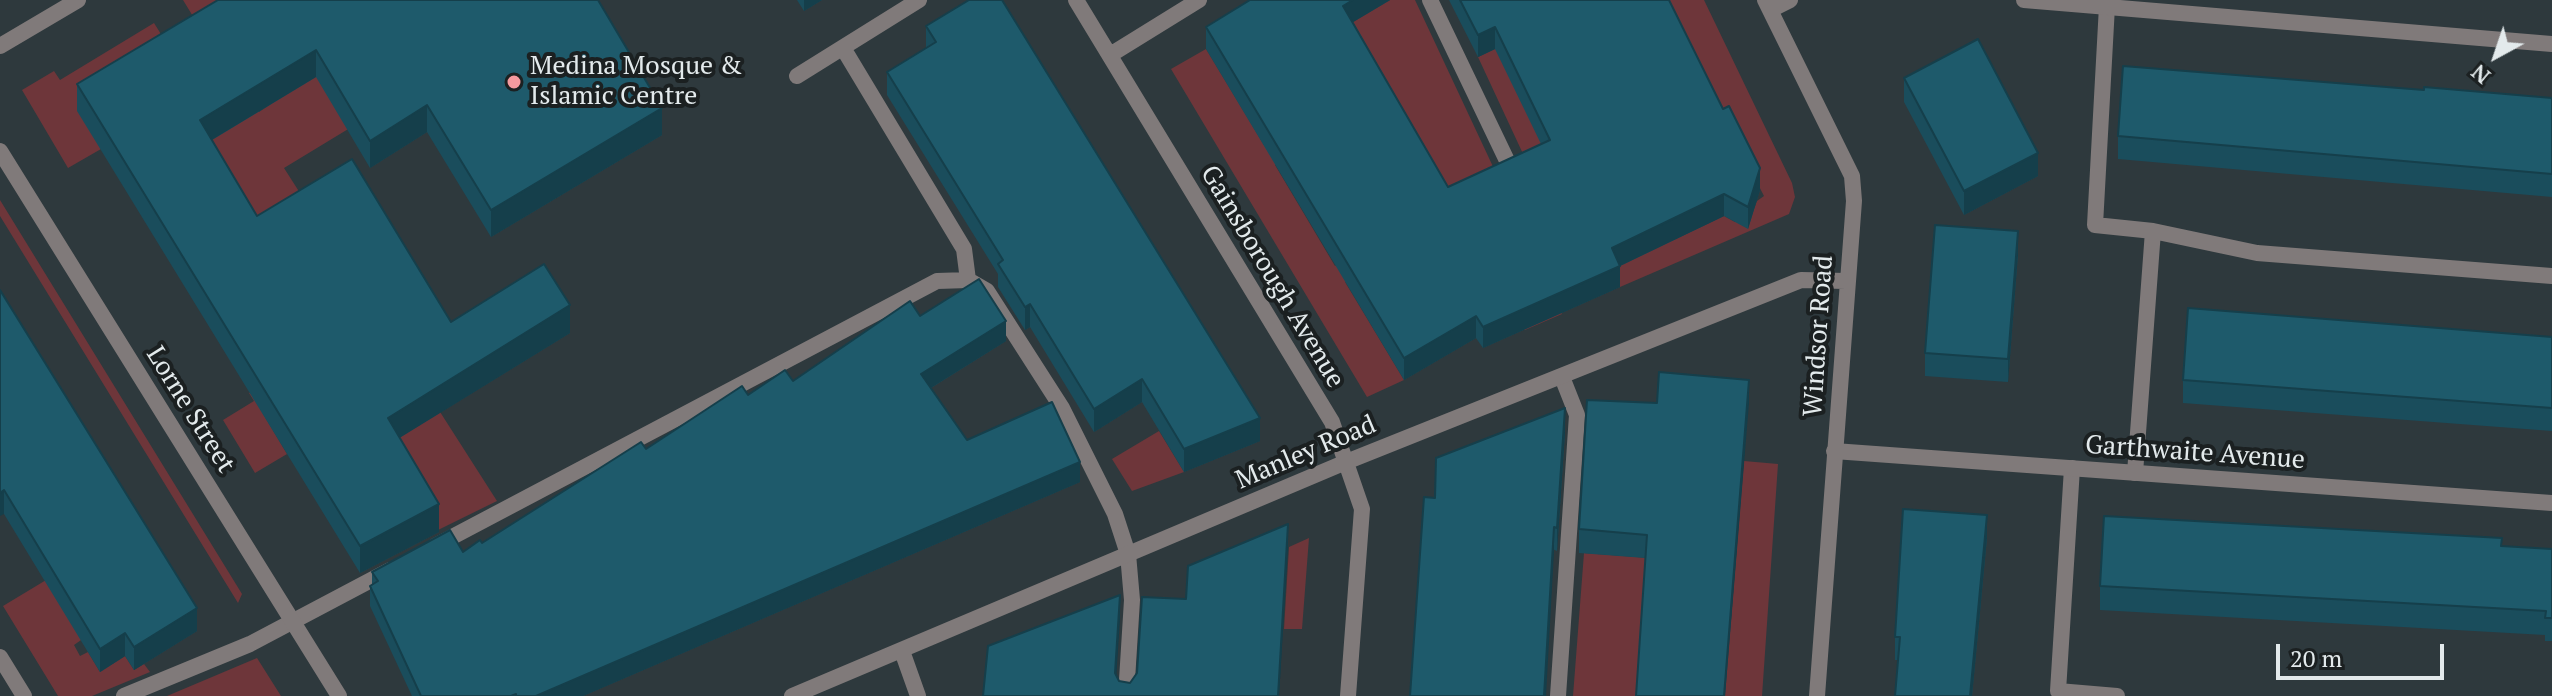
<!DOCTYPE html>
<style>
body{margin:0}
#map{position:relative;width:2552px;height:696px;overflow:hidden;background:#2e393d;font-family:"PT Serif",serif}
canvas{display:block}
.north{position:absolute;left:2456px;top:16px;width:80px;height:80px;-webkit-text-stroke:6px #1b2021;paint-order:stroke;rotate:220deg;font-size:22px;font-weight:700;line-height:32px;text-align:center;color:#e3eaec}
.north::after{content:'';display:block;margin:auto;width:28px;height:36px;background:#e3eaec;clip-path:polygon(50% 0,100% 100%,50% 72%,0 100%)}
.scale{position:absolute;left:2276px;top:644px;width:168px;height:36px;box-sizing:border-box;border:4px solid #e3eaec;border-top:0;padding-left:10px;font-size:24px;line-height:28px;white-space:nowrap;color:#e3eaec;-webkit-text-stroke:6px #1b2021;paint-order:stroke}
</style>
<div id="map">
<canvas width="2552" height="696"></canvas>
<div class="north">N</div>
<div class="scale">20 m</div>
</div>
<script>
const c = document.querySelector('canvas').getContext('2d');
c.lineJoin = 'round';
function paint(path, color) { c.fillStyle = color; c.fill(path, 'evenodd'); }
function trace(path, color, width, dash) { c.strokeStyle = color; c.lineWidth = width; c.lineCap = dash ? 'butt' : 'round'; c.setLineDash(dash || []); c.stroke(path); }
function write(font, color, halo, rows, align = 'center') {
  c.font = font + ' "PT Serif",serif'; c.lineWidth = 8; c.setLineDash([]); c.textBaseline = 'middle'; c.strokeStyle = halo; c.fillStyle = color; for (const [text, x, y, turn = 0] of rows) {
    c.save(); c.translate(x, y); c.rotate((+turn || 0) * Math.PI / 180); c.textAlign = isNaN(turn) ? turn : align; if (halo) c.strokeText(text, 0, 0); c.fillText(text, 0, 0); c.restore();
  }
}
paint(new Path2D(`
 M183,0H264L259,112L329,64L396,100L284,168L497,501L438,530L314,380L262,412L287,454L255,473L223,420L254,401L249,393L301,360L101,149L68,168L22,90L54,71L60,80L154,23L196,90L205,36Z
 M1390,0H1415L1562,314L1525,330L1345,282L1404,380L1367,397L1171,69L1206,49L1264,145L1343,28ZM1385,98L1443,201L1335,266L1275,165Z
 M1596,0H1704L1792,183L1795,197L1789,214L1620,287L1572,186L1544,199L1478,57ZM1729,128L1764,196L1757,201L1752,214L1735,222L1724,216L1671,241Z
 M0,200L242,594L238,603L0,216Z
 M1159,431L1184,472L1132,491L1112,459Z
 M1744,461L1778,464L1762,696H1573L1584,553L1649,558L1731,620Z
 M1309,538L1302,629H1284L1289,547Z
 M71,565L84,638L74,645L80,656L88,652L100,672L125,656L134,670L144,664L150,672L92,696H58L3,606Z
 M257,658L281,696H167Z`), '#6e363a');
trace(new Path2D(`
 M1430,0L1511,169
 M2107,6L2095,225L2153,231L2135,473
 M843,48L964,249L968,280
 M797,76L919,0
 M2153,231L2257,253L2552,276
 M2072,468L2058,691L2117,696
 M435,546L937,281L968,280L987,291L1062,408L1115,514L1128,554L1132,600L1126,696
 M0,657L24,696
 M124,696L250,644L390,570
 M1558,696L1577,415L1562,377`), '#807a7a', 16);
trace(new Path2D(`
 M1076,0L1332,422L1362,509L1348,696
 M1765,0L1852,176L1854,201L1817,696
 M2024,0L2552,44
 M1770,10L1790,0
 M0,46L78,0
 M1110,55L1199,0
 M0,151L339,696
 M1834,451L2552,503
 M902,651L918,696
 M792,696L1346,462L1801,280L1846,281`), '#807a7a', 16);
paint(new Path2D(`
 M218,0L662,135L491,237L427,132L370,168L316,77L212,140L257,216L451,322L570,333L399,438L439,532L360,573L77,111V84Z
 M797,0H822L804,11Z
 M1250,0H1390L1353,22L1448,187L1541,144L1495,49L1478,57L1449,0H1669L1760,190L1748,229L1724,216L1620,266V287L1483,348L1476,338L1404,380L1206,49V27Z
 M926,26L1260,441L1184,472L1142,402L1094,432L1030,327L1025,330L998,287V274L887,95V72L926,48Z
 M1904,78L2038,176L1964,215L1904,102Z
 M2424,90L2552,98V197L2118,159V136Z
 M2018,254L2008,382L1925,376V353Z
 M0,290L197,631L134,670L125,656L100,672L4,514Z
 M920,316L1006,341L931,388L967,440L1080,482L583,696H412L370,606V586L372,585V572L463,552L482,543L646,449L748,395L793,381Z
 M2552,337V431L2183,403V380Z
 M1657,403H1749L1645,558L1579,553V529Z
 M1565,432L1557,551L1435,498Z
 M1987,538L1972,696H1895L1898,660H1895V637Z
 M2502,546L2552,549V641H2545V635L2100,610V586Z`), '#1a4d5c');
paint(new Path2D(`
 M804,0H822L804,11Z
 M1353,0H1390L1343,28V6Z
 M1495,27V49L1478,57V35Z
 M316,50V77L200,147V120Z
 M427,105V132L370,168V141Z
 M662,108V135L491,237V210Z
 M2038,153V176L1964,215V191Z
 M1760,168V190L1748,229V207Z
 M1724,194V216L1620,266V287L1483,348V327L1612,248Z
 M2018,231V254L2008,382V359Z
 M1030,304V327L1025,330V307Z
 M570,305V333L388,445V418Z
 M1476,316V338L1404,380V358Z
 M1006,321V341L921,394V374Z
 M1142,379V402L1094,432V409Z
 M1749,380V403L1725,696H1724Z
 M1565,408V432L1557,551V528Z
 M1260,418V441L1184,472V449Z
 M1080,462V482L583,696H536Z
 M4,490V514L0,516V493Z
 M439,504V532L360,573V546Z
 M1987,515V538L1972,696H1970Z
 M1288,524V547L1279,696H1278Z
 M1554,527V551L1546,696H1544Z
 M1120,595V619L1115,696V673Z
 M197,608V631L134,670V647Z
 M125,633V656L100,672V649Z`), '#153f4b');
const building = new Path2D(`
 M218,0H598L662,108L491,210L427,105L370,141L316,50L200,120L257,216L352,159L451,322L544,264L570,305L388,418L439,504L360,546L77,84Z
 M969,0H1002L1260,418L1184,449L1142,379L1094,409L1030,304L1025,307L998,264L1003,260L887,72L936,42L926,26Z
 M1250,0H1353L1343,6L1448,187L1550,140L1495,27L1478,35L1460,0H1669L1723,109L1729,106L1760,168L1748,207L1724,194L1612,248L1620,266L1483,327L1476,316L1404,358L1206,27Z
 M1978,39L2038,153L1964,191L1904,78Z
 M2123,66L2424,90V87L2552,98V174L2118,136Z
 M1935,225L2018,231L2008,359L1925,353Z
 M979,279L1006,321L921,374L967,440L1052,402L1080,462L536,696H516V694L511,696H421L370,586L378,581L372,572L450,530L463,552L480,540L482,543L641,442L646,449L742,386L748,395L785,370L793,381L910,301L920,316Z
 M0,290L197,608L134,647L125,633L100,649L4,490L0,493Z
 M2188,308L2552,337V408L2183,380Z
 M1659,372L1749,380L1724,696H1636L1647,535L1579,529L1587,400L1657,403Z
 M1565,408L1557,528L1554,527L1544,696H1410L1424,497L1435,498L1436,458Z
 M1903,509L1987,515L1970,696H1895L1900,637H1895Z
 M2104,516L2502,538L2501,546L2552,549V618H2545L2546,611L2100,586Z
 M1288,524L1278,696H983L988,646L1120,595L1115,673L1119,681L1130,683L1137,673L1142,597L1186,599L1188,566Z`);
paint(building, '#1e5a6b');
trace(building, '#153f4b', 2);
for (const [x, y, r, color] of [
 [514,82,8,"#f49a9f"]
]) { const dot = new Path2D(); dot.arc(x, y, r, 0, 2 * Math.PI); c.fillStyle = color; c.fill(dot); trace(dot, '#1b2021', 3); }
write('26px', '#e3eaec', '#1b2021', [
 ["Medina Mosque &",530,67],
 ["Islamic Centre",530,97]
], 'left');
write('26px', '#e3eaec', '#1b2021', [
 ["Gainsborough Avenue",1272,277,59],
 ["Windsor Road",1819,336,-86],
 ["Lorne Street",190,410,58],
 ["Manley Road",1306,453,-23],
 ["Garthwaite Avenue",2195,453,4]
]);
</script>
